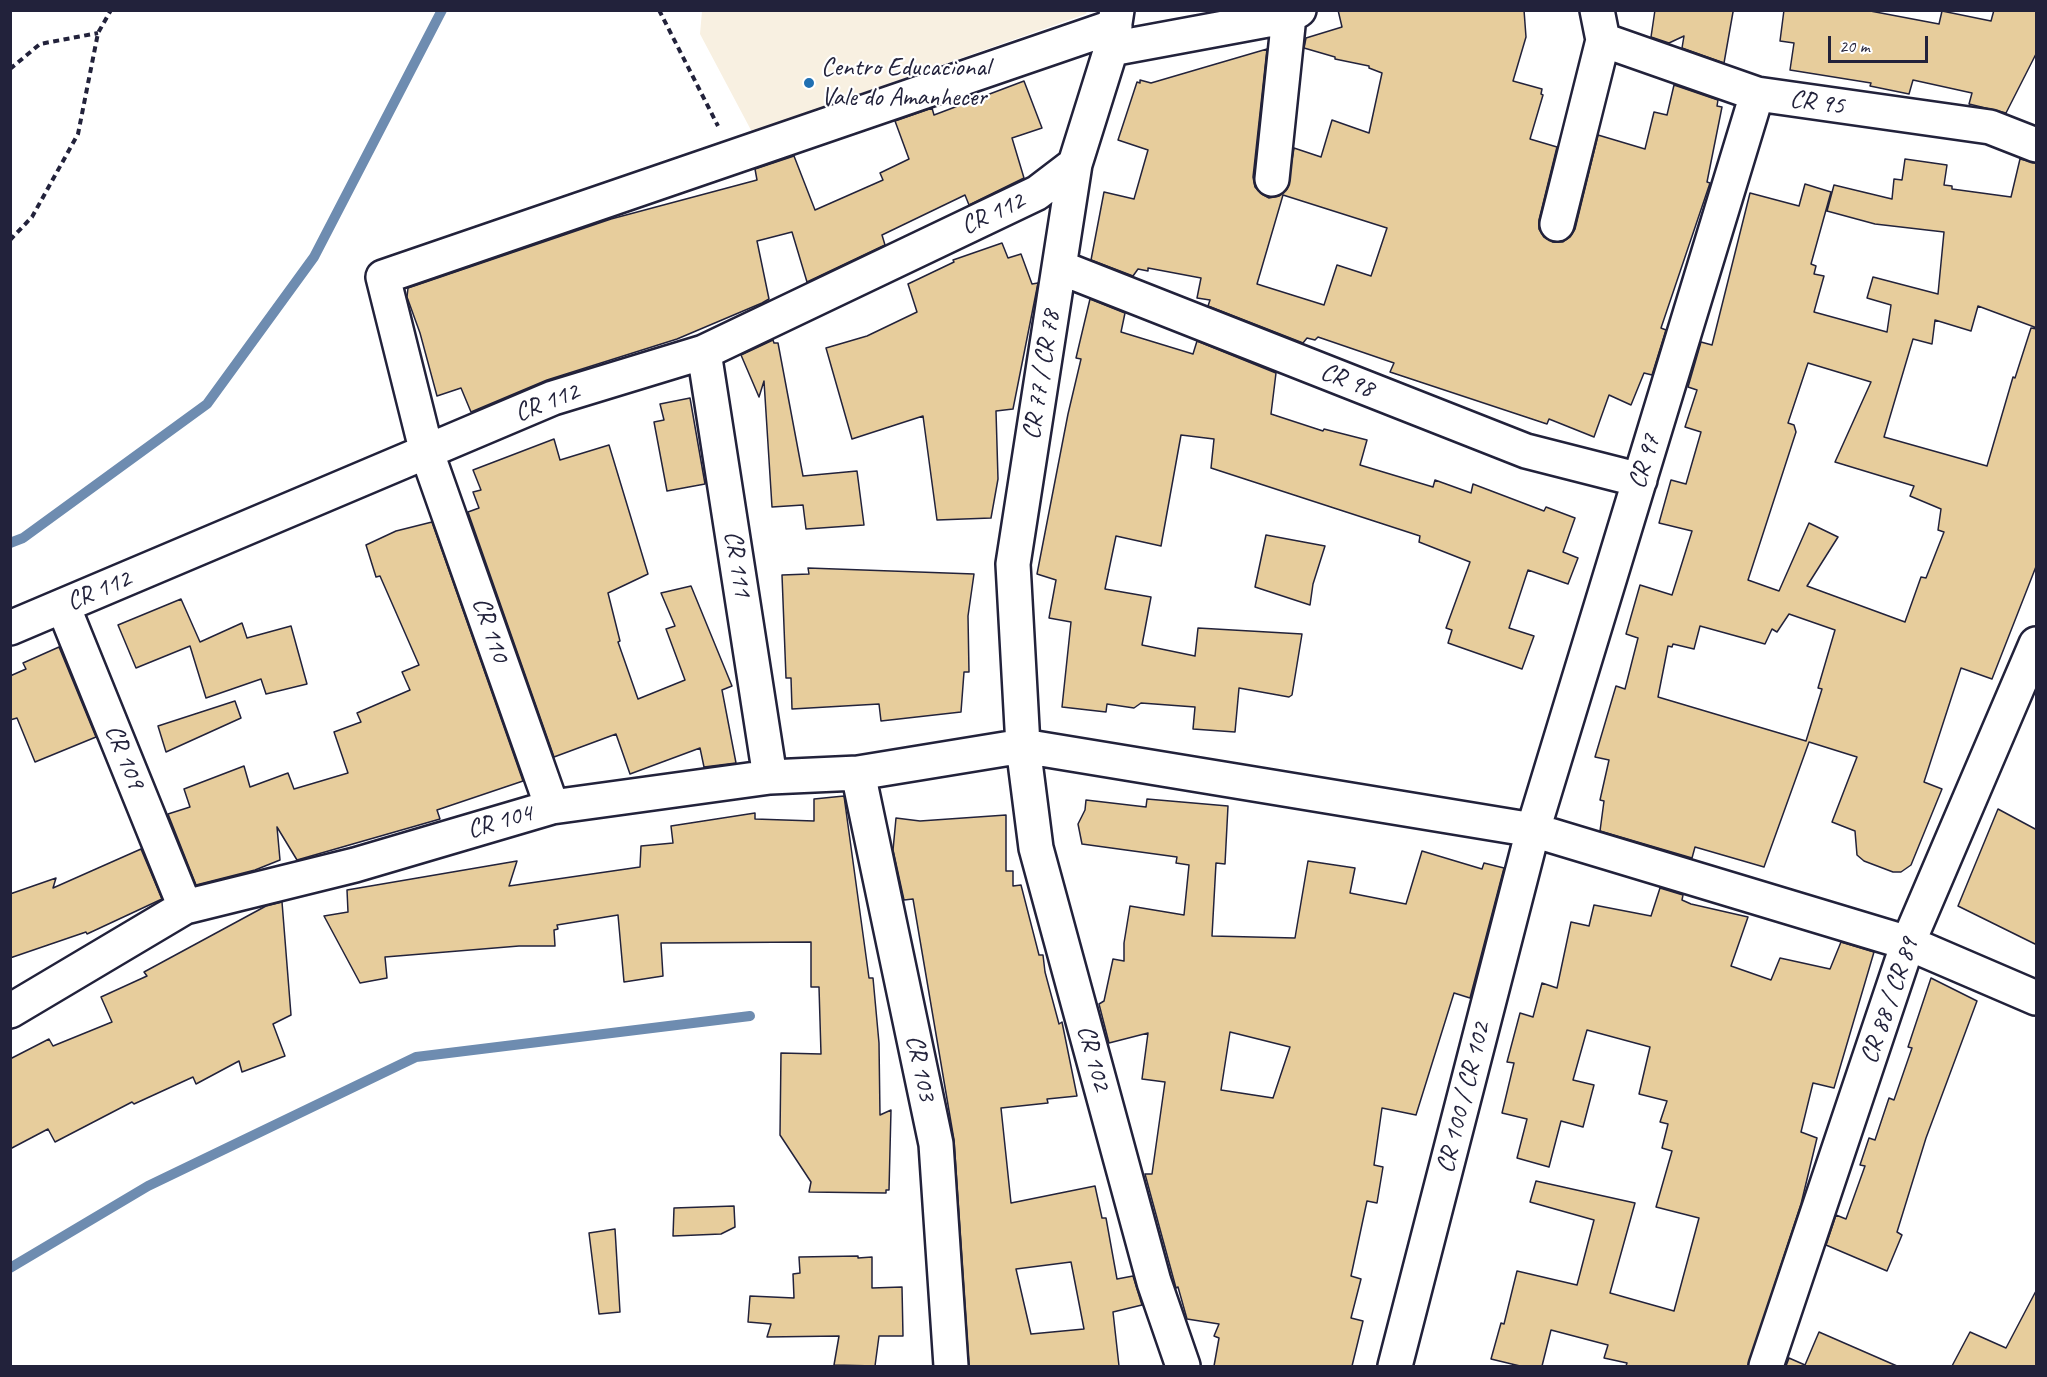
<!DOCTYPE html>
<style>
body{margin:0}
#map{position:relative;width:2047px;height:1377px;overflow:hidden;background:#fff;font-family:Caveat,sans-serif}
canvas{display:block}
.frame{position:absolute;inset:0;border:12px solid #22223b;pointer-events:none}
.scale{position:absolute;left:1828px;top:36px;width:100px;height:27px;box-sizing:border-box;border:3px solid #22223b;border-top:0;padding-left:8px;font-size:18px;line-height:21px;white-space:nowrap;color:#22223b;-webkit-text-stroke:4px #fff;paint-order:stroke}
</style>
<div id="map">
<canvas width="2047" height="1377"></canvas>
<div class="frame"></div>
<div class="scale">20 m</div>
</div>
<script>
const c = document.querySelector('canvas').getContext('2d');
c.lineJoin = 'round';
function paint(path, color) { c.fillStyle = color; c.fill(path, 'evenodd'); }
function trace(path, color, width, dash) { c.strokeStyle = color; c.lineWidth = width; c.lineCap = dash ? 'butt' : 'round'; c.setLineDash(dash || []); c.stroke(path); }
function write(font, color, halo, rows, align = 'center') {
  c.font = font + ' Caveat,sans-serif'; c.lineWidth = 4.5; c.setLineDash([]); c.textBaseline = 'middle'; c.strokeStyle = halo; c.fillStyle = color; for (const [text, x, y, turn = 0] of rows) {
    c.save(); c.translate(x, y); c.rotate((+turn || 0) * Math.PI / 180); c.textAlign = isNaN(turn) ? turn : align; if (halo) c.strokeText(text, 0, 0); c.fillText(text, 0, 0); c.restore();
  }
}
paint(new Path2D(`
 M702,11V10L1087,11L1086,14L752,132L700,34Z`), '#f8f0e1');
trace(new Path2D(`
 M10,543L23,538L207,404L314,257L442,10
 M10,1268L148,1186L416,1057L750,1016`), '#6e8cb0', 10);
const building = new Path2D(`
 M1338,10H1524L1526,37L1513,81L1542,89L1541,94L1543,95L1530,139L1557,147L1539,220V229L1544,237L1553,242H1563L1570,237L1575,229L1598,135L1645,149L1654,112L1667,115L1674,85L1718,100L1717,106L1722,107L1707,182L1710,183L1661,328L1666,330L1652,375L1644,373L1631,405L1609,395L1594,437L1549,419L1547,424L1390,372L1394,363L1318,337L1315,340L1307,338L1303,343L1208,306L1210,300L1197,298L1201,278L1148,268V271L1138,269L1133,276L1091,260L1104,192L1134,199L1148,150L1118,140L1137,82L1140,83V80L1151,83L1267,49L1253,177L1255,187L1262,194L1269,198L1279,196L1287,189L1294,148L1321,157L1332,120L1369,133L1382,73L1369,68V66L1335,59V57L1304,48L1306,38L1342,27ZM1283,195L1387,228L1371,276L1337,265L1324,305L1257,284Z
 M1655,10H1736L1733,12L1724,63L1682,48L1684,36L1669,43L1651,37Z
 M1784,10H1865L1939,24L1942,11L1991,21L1994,10H2037V52L2006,113L1969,104L1972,93L1913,80L1909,94L1870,86L1871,83L1790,70L1794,43L1780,41Z
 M1024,81L1042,128L1012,138L1024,178L969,205L965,195L882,235L885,245L807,282L792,232L757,241L769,299L762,303L677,339L547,380L471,412L461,388L437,396L420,333L407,297L408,288L611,219L757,180L755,169L794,156L815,210L883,180L880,173L909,159L895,121L932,108L934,115Z
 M1905,159L1947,165L1944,185L1952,186V189L2011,197L2020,159L2037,163V328L1978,306L1971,331L1935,320L1932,344L1913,339L1884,437L1987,466L2013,377L2015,378L2031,328L2037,329V564L1992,679L1961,668L1924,782L1942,789L1911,865L1901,872H1893L1864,861L1857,855L1855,831L1832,822L1857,757L1809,742L1764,867L1695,847L1692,858L1600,831L1604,801L1600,800L1609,760L1595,757L1616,686L1625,689L1638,638L1626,634L1640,585L1672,595L1692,531L1659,523L1671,480L1686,484L1701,432L1685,427L1697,390L1688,387L1701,342L1712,345L1750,193L1799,206L1805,184L1831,192L1811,264L1816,266L1814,274L1824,276L1814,312L1887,332L1891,305L1867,298L1873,277L1938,294L1944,232L1875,224L1827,211L1834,185L1892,199L1894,179L1902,180ZM1808,363L1871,382L1835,462L1914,486L1910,496L1941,509L1938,530L1944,532L1926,578L1921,577L1905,622L1807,586L1838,537L1809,523L1779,591L1748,580L1796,432L1794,425L1788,423ZM1789,614L1835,630L1818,688L1822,689L1806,741L1658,697L1668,646L1672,647L1673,644L1694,649L1700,626L1765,644L1772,629L1777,632Z
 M1002,243L1008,258L1021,254L1032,284L1038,283L1013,409L996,411L998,479L991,518L937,520L923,416L852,439L826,348L867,336L917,312L908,284L954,262L953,260Z
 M1090,299L1125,313L1121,332L1193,354L1197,341L1276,373L1271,414L1323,431L1324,429L1367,440L1360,465L1433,487L1435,480L1471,493L1473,484L1544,511L1546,507L1575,518L1563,552L1578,558L1568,584L1528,570L1509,628L1534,636L1522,669L1448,643L1452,630L1446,628L1470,562L1419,542L1420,536L1211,468L1214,439L1181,435L1161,546L1116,536L1105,589L1151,597L1142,645L1195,656L1198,628L1302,634L1292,695L1289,697L1239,688L1235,732L1193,729L1195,707L1141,703L1134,708L1107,704L1106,712L1062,707L1071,622L1049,618L1056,580L1037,574L1068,414L1081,359L1076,358Z
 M773,340L774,343H778L803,476L857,471L864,525L806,529L803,505L772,507L764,381L759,397L741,355Z
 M690,398L705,484L667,491L654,422L664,420L660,404Z
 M554,439L560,460L609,445L648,574L608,593L620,641L618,642L638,699L685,680L666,629L675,626L661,593L691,586L732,686L722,690L736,763L704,767L700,748L630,774L616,734L554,757L468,512L479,508L473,492L481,490L473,470Z
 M432,522L523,781L437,810L440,819L297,860L277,827L280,860L255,870L196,885L168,814L190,807L184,789L244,766L250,787L288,773L294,789L348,773L334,732L361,722L357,713L410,690L402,672L419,665L380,576L376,577L366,545L396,531Z
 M1266,535L1325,546L1313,584L1310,605L1255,587Z
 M808,568L974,574L968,616L969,672H964L961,712L881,721L879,704L792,709L791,678H786L782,575L809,574Z
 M181,599L200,642L242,623L247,638L291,626L307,684L266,694L261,679L206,698L190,646L136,668L118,625Z
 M59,647L96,737L35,762L17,718L10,720V676L26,669L23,663Z
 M235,701L241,718L166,752L158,726Z
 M844,796L869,978H873L879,1043L880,1115L891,1110L889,1190H886V1193L809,1192L811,1182L780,1135L781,1053L821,1054L819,987H811V942L661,943L663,976L624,982L618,915L557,925L558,929L554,930L555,946H519L385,957L387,978L360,983L324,916L348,912L347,890L517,861L509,886L640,867L641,846L673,843L671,826L755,813V819L814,821V799Z
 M1147,799L1228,806L1225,864L1216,863L1212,936L1295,938L1308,861L1355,868L1350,893L1406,904L1422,851L1482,869L1484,863L1504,868L1470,998L1454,993L1416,1115L1382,1108L1374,1165L1383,1167L1377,1203L1367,1201L1351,1276L1361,1279L1351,1318L1363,1321L1352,1366H1214L1219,1338L1214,1336L1219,1324L1187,1319L1178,1287L1176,1288L1145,1174H1152L1165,1082L1142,1079L1148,1033L1109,1043L1099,1004L1104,1001L1113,959L1124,961V943L1130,906L1184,915L1189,865L1176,863L1177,857L1082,844L1078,824L1085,810L1086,800L1146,807ZM1230,1032L1290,1047L1273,1098L1221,1090Z
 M1998,809L2037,830V945L1958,906Z
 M1006,815V871H1013V886L1021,885L1039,955H1043L1045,972L1059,1024L1062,1022L1077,1096L1047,1099L1048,1103L1001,1108L1011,1203L1095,1186L1102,1218H1106L1117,1279L1133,1276L1142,1305L1113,1312L1119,1366H969L954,1140L913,899L904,900L893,850L896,818L920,821ZM1071,1262L1084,1329L1031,1334L1016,1269Z
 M141,849L162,899L87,934L86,932L10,958V894L56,878L53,888Z
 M1660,888L1683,895L1682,900L1691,904L1748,917L1731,966L1771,980L1780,958L1830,969L1841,942L1874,952L1834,1088L1813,1083L1801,1132L1817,1138L1801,1204L1748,1366H1626L1627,1363L1604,1358L1608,1345L1551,1330L1542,1366H1520L1491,1359L1501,1323L1504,1324L1517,1271L1577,1285L1594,1220L1530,1202L1536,1181L1635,1203L1610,1293L1674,1311L1699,1218L1656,1207L1672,1151L1662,1148L1668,1124L1660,1122L1667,1101L1639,1094L1650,1047L1587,1030L1573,1080L1594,1085L1583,1127L1561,1121L1549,1167L1517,1158L1527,1119L1502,1113L1514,1063L1507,1062L1520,1013L1533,1017L1542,983L1557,988L1571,922L1589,926L1594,905L1651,916Z
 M282,902L291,1015L273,1024L285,1056L242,1072L239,1061L196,1084L193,1077L134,1104L132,1102L55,1142L48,1129L10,1149V1059L49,1039L53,1046L112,1022L101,997L147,976L144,972L266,906Z
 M1931,978L1977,1001L1926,1138L1897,1232L1902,1235L1887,1271L1826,1245L1836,1215L1846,1219L1865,1166L1860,1165L1869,1138L1875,1140L1889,1098L1894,1100L1912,1048L1908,1047Z
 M734,1206L735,1227L721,1234L673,1236L674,1208Z
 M615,1229L620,1312L599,1314L589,1233Z
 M858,1256V1258L872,1257V1288L902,1287L903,1336H879L875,1366L834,1365L839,1336L767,1337L771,1324L748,1322L750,1296L794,1298L793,1274L800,1273L799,1257Z
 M2037,1289V1366H1952L1970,1332L2006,1348Z
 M1819,1332L1897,1366H1786L1789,1358L1805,1365Z`);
paint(building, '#e7cd9c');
trace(building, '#22223b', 1.5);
const street = new Path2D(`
 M1117,10L1111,49L1075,164L1013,564L1023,746L1036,848L1154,1282L1183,1366
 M1603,40L1757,94L1990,127L2036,145
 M1111,49L1289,16L1299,10
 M1272,179L1289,16
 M1557,224L1603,40L1597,10
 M1059,267L1526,451L1640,480
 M704,352L770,777
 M63,606L185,907
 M10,628L553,398L704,352L1037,193L1075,164
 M858,773L936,1144L951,1366
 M552,807L427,453L383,277L1115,26
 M10,1011L185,907L355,865L552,807L770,777L858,773L1023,746L1533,830L1908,943L2036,998
 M1395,1366L1533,830L1757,94
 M1766,1366L1908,943L2036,644`);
trace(street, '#22223b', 38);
trace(new Path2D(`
 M659,10L718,126
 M10,69L40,44L98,33
 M10,240L32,217L78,134L98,33L111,10`), '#22223b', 4, [6, 4.5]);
trace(street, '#fff', 33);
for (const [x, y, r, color] of [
 [809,83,6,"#1f6fb2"]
]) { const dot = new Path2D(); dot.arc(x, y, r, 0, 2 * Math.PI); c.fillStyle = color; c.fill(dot); trace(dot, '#fff', 2); }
write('26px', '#22223b', '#fff', [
 ["Centro Educacional",821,68],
 ["Vale do Amanhecer",821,98]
], 'left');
write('26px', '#22223b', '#fff', [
 ["CR 95",1817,103,8],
 ["CR 112",993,214,-25],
 ["CR 77 / CR 78",1042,375,-81],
 ["CR 98",1347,381,21],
 ["CR 112",547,403,-21],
 ["CR 97",1645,462,-73],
 ["CR 111",737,564,81],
 ["CR 112",99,591,-23],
 ["CR 110",490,630,71],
 ["CR 109",124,757,68],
 ["CR 104",500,822,-16],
 ["CR 88 / CR 89",1890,1001,-71],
 ["CR 102",1093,1058,75],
 ["CR 103",920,1068,78],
 ["CR 100 / CR 102",1464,1098,-76]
]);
</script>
